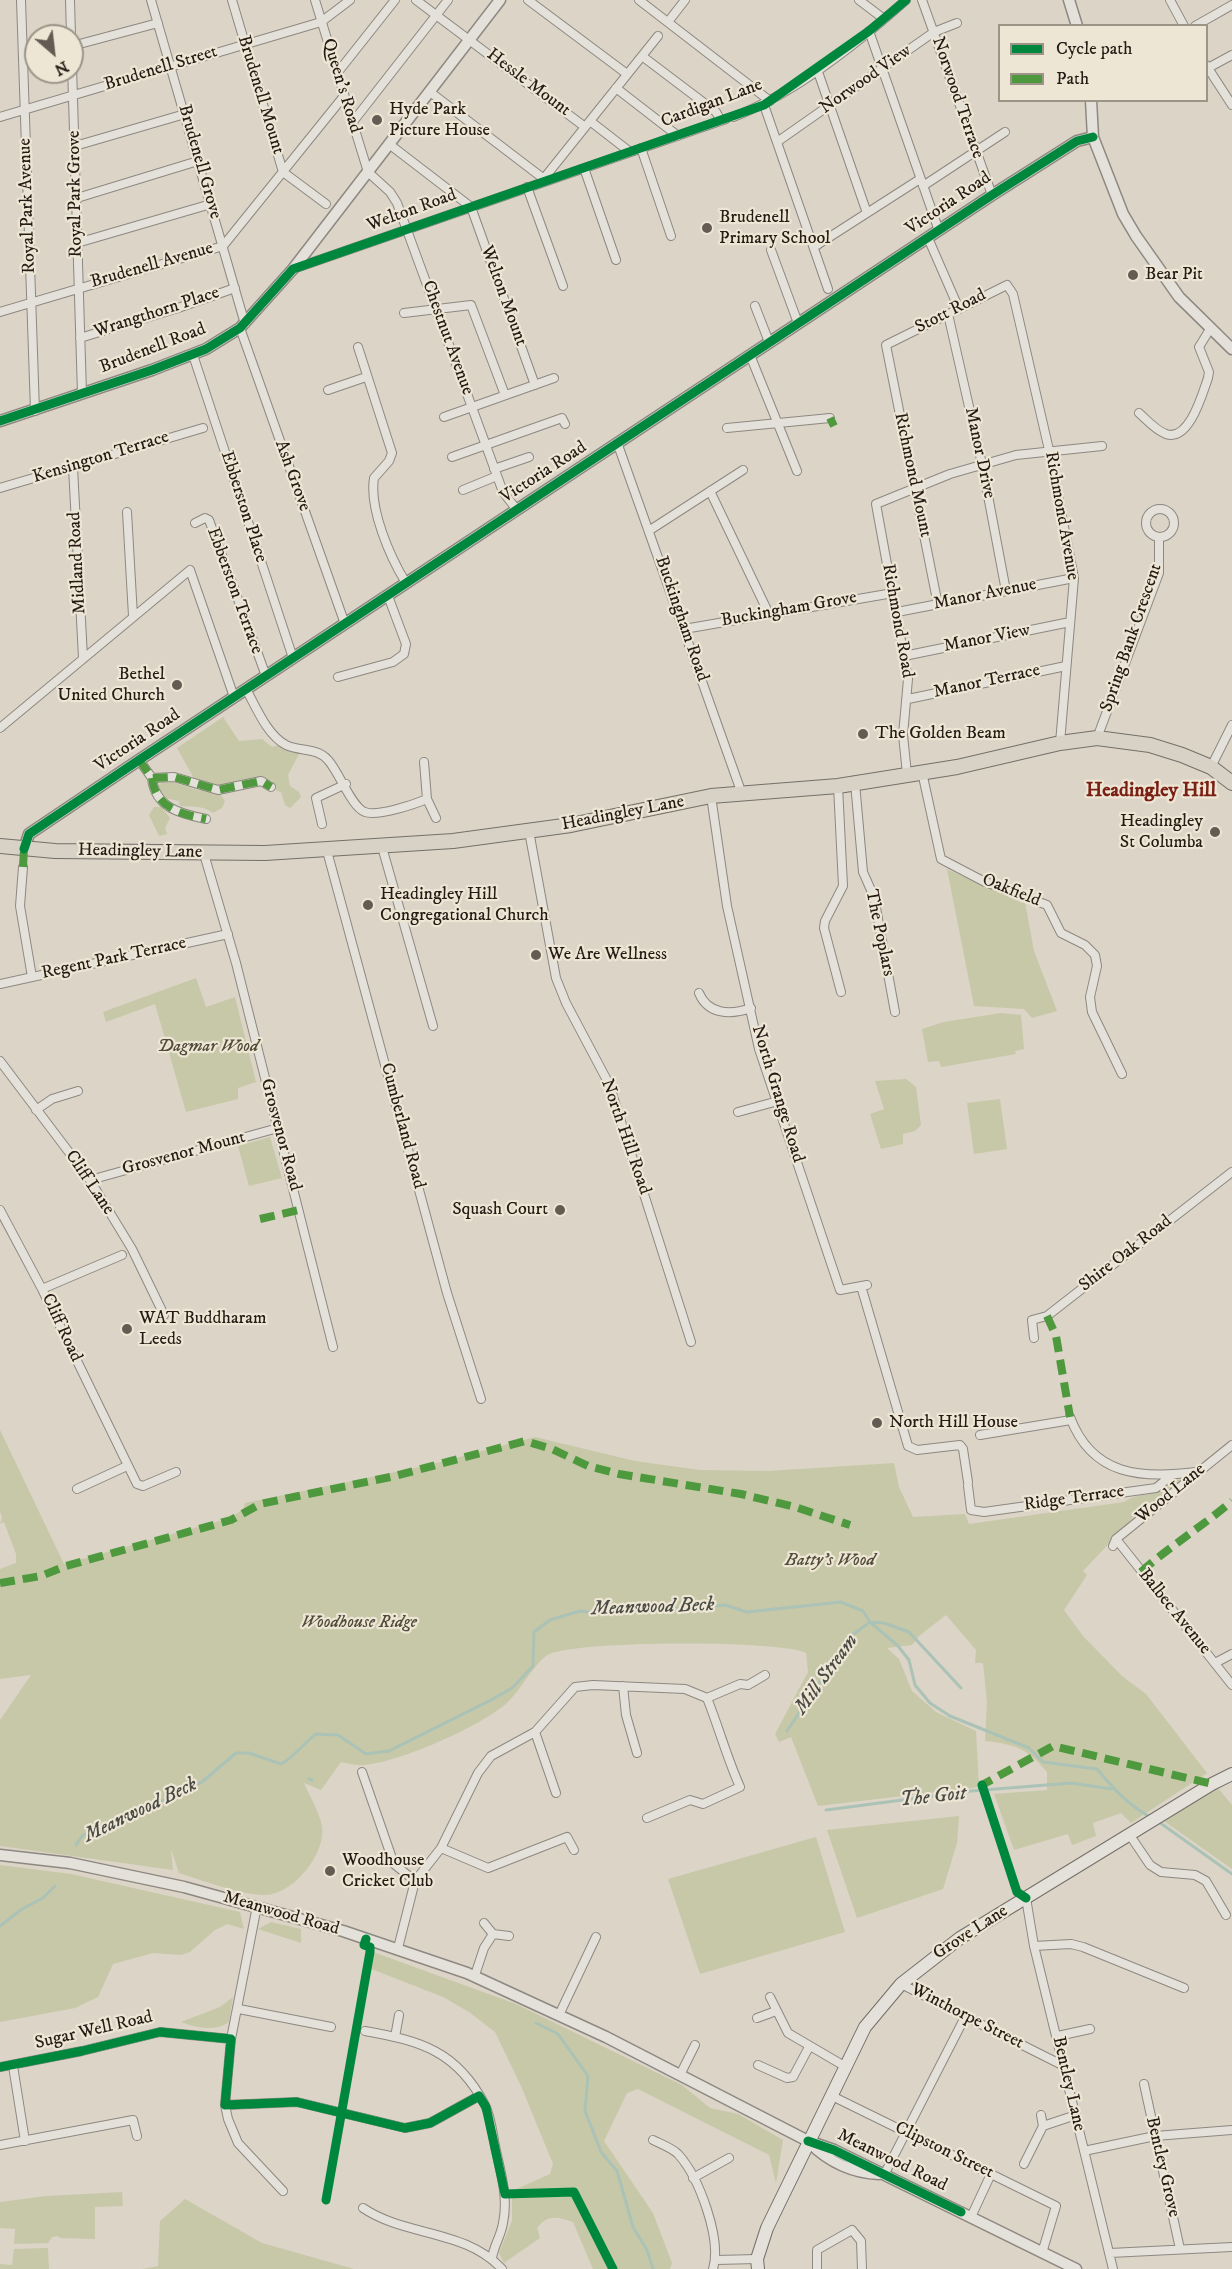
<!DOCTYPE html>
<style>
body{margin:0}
#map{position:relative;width:1232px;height:2269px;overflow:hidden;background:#dbd4c7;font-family:"IM FELL DW Pica",serif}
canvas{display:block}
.legend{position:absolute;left:998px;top:24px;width:210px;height:78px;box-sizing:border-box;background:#ede6d5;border:2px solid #9d9488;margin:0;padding:8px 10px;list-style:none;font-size:18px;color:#261a15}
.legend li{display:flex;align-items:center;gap:12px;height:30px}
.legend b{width:30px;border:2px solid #9d9488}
.north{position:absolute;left:24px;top:24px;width:60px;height:60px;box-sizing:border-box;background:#ede6d5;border:2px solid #9d9488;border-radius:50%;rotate:152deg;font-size:16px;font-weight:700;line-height:24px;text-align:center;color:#261a15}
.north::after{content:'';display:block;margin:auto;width:21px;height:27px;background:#655b53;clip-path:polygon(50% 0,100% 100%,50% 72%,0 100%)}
</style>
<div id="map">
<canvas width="1232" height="2269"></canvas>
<ul class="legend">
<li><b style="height:8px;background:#00873e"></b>Cycle path</li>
<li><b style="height:8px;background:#4e993d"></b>Path</li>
</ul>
<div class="north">N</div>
</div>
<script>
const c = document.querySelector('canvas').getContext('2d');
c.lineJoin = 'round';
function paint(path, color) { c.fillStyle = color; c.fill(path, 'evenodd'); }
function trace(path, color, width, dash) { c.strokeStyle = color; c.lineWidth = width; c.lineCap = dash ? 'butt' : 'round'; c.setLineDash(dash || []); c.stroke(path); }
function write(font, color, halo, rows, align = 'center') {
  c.font = font + ' "IM FELL DW Pica",serif'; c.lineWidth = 4.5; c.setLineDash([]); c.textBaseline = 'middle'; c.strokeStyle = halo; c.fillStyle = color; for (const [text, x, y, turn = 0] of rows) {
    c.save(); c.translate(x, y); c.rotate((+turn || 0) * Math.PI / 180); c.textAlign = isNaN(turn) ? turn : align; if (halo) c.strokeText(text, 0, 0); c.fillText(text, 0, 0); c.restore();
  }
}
paint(new Path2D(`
 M223,717L239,741L262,739L272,747L281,744L300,752L288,775L290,786L299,792L301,797L290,808L285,805L281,792L277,791L272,780L219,793L225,801L222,808L213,813C203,805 191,807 180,806L179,801L164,798L157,787L161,783L172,782L201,791L177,748Z
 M154,807H161L170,818L165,828L167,834L159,836L149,815Z
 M947,869L1022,903L1025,902L1034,951L1057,1011L1032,1018L1024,1009L974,1006Z
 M196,978L206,1007L235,997L256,1082L238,1088V1099L186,1112L155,1004L106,1022L103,1012Z
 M1001,1013L1021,1015L1024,1049L1015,1051L1016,1054L941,1067L939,1061L928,1062L922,1029L944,1022Z
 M906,1079L916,1087L921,1125L915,1131L903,1134V1144L881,1149L870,1114L884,1109L875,1081Z
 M1000,1099L1007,1149L974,1154L967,1103Z
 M270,1137L282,1178L249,1186L238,1146Z
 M0,1430L64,1564L227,1519L243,1510L245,1503L425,1466L535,1437L635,1461L700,1470L768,1471L894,1463L899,1487L913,1517L965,1514L969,1524L1124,1502C1134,1494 1145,1496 1156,1492C1166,1488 1171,1480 1182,1479L1134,1517L1083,1571L1087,1575L1064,1610L1083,1636L1122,1676L1146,1694L1207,1773L1131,1823L1121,1813L1093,1823L1096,1836L1072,1845L1068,1834L1014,1850L994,1794L1047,1790V1772C1028,1749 1016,1744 985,1741L987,1702L983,1663H975L976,1650L946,1615L919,1636L912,1645L887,1648L899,1659L912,1691L936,1712L976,1731L979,1787L818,1806L791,1737L779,1742L775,1734L808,1672L806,1653C781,1640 567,1640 546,1656C531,1668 522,1688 508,1702C484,1725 393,1766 359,1765C353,1765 347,1763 341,1762L321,1790L304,1783C310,1797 319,1811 322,1826C326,1855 293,1894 265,1895C245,1896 198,1879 179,1873L171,1849L173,1870L0,1846V1720L31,1675L0,1679V1569L16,1563V1554L4,1522L0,1524L2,1518L0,1511Z
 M1218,1788L1232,1805V1869L1164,1821Z
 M959,1816L957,1843L943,1889L857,1918L827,1830Z
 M816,1837L845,1932L700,1974L668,1879Z
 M0,1865L71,1874L240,1912L244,1929L227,1924L215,1930L190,1952L181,1955L153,1953L113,1964L98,1997L75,2008L0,2022Z
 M271,1922L301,1929V1943L258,1929Z
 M373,1952L516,2004L682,2085L710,2108L738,2114L783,2140L776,2183L769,2155L638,2089L627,2093L604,2141L653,2213L672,2263L670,2269H593L573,2222C557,2217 548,2214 537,2228L540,2238L504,2263L499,2253L512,2221V2191L550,2174L553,2164L521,2086L495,2032L469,2012L443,1997L369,1968Z
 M233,1997L229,2022C216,2032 196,2028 181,2022L220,2007Z
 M122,2192L123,2206L95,2207V2239L60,2238L58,2236L52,2237L48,2243L14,2244L15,2229L0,2228V2202L46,2196Z
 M185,2199L262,2243L354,2269H143L158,2266L160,2221Z
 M48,2248L49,2269H0V2264L12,2265L14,2249Z`), '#c7c8a8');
trace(new Path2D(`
 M787,1731L851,1636L870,1622L884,1623L909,1632L961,1688
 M309,1779L312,1780
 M826,1810L971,1791L1071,1783L1112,1789
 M1159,1822L1232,1874
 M76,1845L82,1836L146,1810L186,1788L202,1782L236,1753H249L281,1764C294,1757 303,1744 316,1734L338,1735L366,1754L389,1751L493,1699L512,1688L533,1666L534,1632L550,1620L580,1611L603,1614L725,1605L747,1612L841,1602L863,1611L870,1622L898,1646L909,1660L915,1685L930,1703L950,1716L1029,1748L1043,1762L1097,1769C1114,1789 1127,1804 1150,1817
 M0,1926L22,1909L43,1898L55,1886
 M536,2023L558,2034L588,2076L585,2111L601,2152L617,2171L633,2227L647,2250L653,2269`), '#abc2b6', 3);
const minor = new Path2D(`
 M21,0L35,411
 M70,0L71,36
 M151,0L245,324
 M232,0L283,172L326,204
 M315,0L368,172L390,192L397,203L503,492L517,510
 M416,0L585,127
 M528,0L627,74
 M639,0L770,101
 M859,0L884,19
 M922,0L992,195
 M1170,0L1184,26
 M668,22L685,0
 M1195,26L1232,5
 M869,31L939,231
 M72,46L158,23
 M642,56L716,112L721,121
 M1206,65L1232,105
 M72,66L82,394
 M1208,68L1232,55
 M817,69L867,213
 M338,72L395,0
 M616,88L678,136
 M430,92L544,179
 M764,105L828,289
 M0,117L321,22L350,0
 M733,117C792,95 859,42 906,0
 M590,121L630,152
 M352,123L448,0
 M777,142L934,32L957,23
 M389,144L471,207L535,385
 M75,146L185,114
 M641,148L671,236
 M584,168L616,260
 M541,182L658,36
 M923,186L1005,132
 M527,187L563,286
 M77,198L198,161
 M928,238L959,309
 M77,243L211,204
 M814,247L920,179
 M771,250L798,323
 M293,269L726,119
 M755,306L769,342
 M0,312L223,246L344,96
 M404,313L471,305L505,395
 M948,314L982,464L1006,591
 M240,328L345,624
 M80,338L178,308L235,288
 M358,347L392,453L389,461L374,478C369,509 390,557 406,583
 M193,355L293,658
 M750,355L797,471
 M328,390L366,377
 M1139,413C1147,420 1155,430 1166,434C1189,442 1202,395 1208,378L1209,372L1199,347L1210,329
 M444,417L554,378
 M727,428L830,418
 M618,445L742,794
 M452,457L562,418L565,424
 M73,467L83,658
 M494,469L529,457
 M0,488L203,428
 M463,490L497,476
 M710,491L768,612
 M1146 523a14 14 0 1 1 28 0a14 14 0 1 1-28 0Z
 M127,512L133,616
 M195,523L205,518L209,520L266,676
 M650,530L743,470
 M938,605L886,345L1007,285L1013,294L1049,450L1074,578L1060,743
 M897,612L1074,578
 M684,629L893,593
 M904,656L1070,622
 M338,677L393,662L404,654L406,644L388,596
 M246,689C256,707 267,735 286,745C301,752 316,747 328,760C339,772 352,808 365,812C377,817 415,804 427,799L424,762
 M908,699L1066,666
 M0,728L190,570L234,697
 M1097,738L1159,573V537
 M139,760L152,778L174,777L218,790L261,781L271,787
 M1211,767L1232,725
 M922,772L941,859L983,881L1047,905L1061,933L1085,945L1095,955L1097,966L1090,997L1092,1012L1122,1074
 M907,774L903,735L908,679L876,504L950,474L1016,455L1102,446
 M152,778C155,808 181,814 206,819
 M855,783L863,872L874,897L895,1012
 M838,786L843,886L825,921L824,928L841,992
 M711,796L727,906L759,1049L840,1290L867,1285
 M427,799L436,818
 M322,824L316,798L346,784
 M529,831L556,978L566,1003L609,1084L691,1342
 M382,847L433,1026
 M327,851L447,1293L481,1399
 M204,854L236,963L333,1347
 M23,867L20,906L32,977
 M0,984L228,934
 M699,993C708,1015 731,1015 751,1008
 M0,1061L90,1180L132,1249L164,1315
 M36,1110L52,1099L78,1091
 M738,1112L778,1101
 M90,1180L278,1128
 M0,1210L42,1289L137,1484L143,1486L176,1472
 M861,1286L908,1446L917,1450L960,1445L963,1449L968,1482
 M42,1289L122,1255
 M1034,1338L1032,1320L1047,1316L1232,1172
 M1070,1417C1092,1476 1141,1479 1196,1472
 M980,1435L1071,1420
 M968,1486L971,1510L984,1512L1156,1488L1172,1475
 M77,1489L127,1466
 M1116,1539L1232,1685
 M1113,1546L1116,1539L1232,1445
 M1215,1663L1232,1654
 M623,1686L626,1715L637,1753
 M707,1698L740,1684L748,1685L765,1675
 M535,1732L556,1793
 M362,1772L394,1864L415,1881
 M1129,1834L1150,1865L1161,1872L1195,1875L1206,1881L1226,1915
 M441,1848L488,1868L567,1837L574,1850
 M1026,1898L1034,1946L1113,2269
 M257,1906L231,2039L225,2105L228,2119L238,2143L283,2191
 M484,1923L493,1934
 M1034,1946L1071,1944L1083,1947L1184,1988
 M398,1948L415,1881L441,1848L478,1773L491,1756L535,1732L575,1687L593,1685L685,1689L707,1698C719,1728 727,1758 740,1787L703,1804L690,1800L647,1818
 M475,1975L484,1948L493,1934L509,1936
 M901,1984L1064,2066
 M770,1997L788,2033L846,2067
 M239,2009L331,2027
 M559,2015L596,1937
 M757,2018L776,2011
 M365,2031C421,2041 457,2051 485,2105C492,2119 493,2140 497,2155C502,2177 508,2200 503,2223C501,2236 494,2245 492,2258
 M1058,2036L1090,2029
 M395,2037L399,2015
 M758,2065L787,2078L793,2077L809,2047
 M13,2066L25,2141
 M0,2067L82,2051L160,2032L231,2039
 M680,2075L695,2045
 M1144,2084L1180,2249
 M832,2096L1056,2206L1042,2253
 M225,2105L297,2102L405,2128L430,2123L479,2096
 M1041,2115L1043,2126
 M653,2140C661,2144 672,2148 678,2154C699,2177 722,2239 713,2269
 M0,2145L133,2120L137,2136
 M1084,2151L1155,2136L1232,2130
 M1024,2164L1043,2126L1076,2115
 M884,2175L965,2017
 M693,2178L729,2158
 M363,2208C406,2237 465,2229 502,2269
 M971,2217L991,2174
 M1110,2253L1232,2247
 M716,2260L757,2259
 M817,2269V2250L852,2230L861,2241L862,2269`);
const tertiary = new Path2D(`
 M1069,0L1077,26
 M1091,100L1093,137L1123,214L1136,236L1179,297L1232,349
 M0,421L152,370L206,349L240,328L293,269L500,0
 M24,849L29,834L136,762L992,195L1077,141L1093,137
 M0,1855L70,1863L184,1887L343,1931L467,1973L606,2037L808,2141L834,2150L1076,2269
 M811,2144C829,2162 853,2173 879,2174`);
const secondary = new Path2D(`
 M758,2269L757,2259L767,2228L865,2027L901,1984L960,1938L1212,1784L1232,1774`);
const trunk = new Path2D(`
 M0,846L55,851L265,853L453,841L571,825L711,796L838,786L957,767L1060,743L1097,738L1150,745L1182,755L1211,767L1232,783`);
trace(minor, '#8d8881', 10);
trace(tertiary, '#8d8881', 13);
trace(secondary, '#746f68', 14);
trace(trunk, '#746f68', 16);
trace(minor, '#e4e1da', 8);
trace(tertiary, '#e4e1da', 10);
trace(secondary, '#e4e1da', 12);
trace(trunk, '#d8d1c5', 14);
trace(new Path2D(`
 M830,418L834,426
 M139,760L152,778L174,777L218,790L261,781L271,787
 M152,778C155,808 181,814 206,819
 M23,867L24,849
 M260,1219L299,1210
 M1047,1316L1056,1336L1070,1417
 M1141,1572C1170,1546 1203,1526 1232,1501
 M0,1583L41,1576L66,1566L231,1520L260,1504L395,1476L525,1441L552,1449L588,1466L619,1474L741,1494L795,1507L850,1525
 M982,1789V1785L1053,1746L1212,1784`), '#4e993d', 8, [15, 8]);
trace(new Path2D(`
 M0,421L152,370L206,349L240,328L293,269L764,105L869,31L906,0
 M24,849L29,834L136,762L992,195L1077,141L1093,137
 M982,1785L1017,1892L1026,1898
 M0,2067L82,2051L160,2032L231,2039L225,2105L297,2102L405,2128L430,2123L479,2096L486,2107L505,2194L574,2192L613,2269
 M808,2141L834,2150L961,2212
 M326,2200L370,1952V1947L364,1945L366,1939`), '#00873e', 9);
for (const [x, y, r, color] of [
 [377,120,6,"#655b53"],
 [707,228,6,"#655b53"],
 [1133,275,6,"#655b53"],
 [177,685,6,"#655b53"],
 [863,734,6,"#655b53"],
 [1215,832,6,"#655b53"],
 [368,905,6,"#655b53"],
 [536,955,6,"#655b53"],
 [560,1210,6,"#655b53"],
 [127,1329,6,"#655b53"],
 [877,1423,6,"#655b53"],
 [330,1871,6,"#655b53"]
]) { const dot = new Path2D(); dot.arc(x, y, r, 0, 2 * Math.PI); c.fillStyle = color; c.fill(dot); trace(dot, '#ede6d5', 2); }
write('18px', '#261a15', '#ede6d5', [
 ["Brudenell Street",161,69,-17],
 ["Norwood View",866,80,-35],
 ["Hessle Mount",528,83,37],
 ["Queen's Road",341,86,73],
 ["Brudenell Mount",260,95,73],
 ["Norwood Terrace",957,98,71],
 ["Cardigan Lane",712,104,-21],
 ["Brudenell Grove",199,162,74],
 ["Royal Park Grove",76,194,-91],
 ["Victoria Road",949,204,-34],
 ["Royal Park Avenue",28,206,-92],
 ["Welton Road",412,211,-20],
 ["Brudenell Avenue",152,266,-16],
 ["Welton Mount",503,296,70],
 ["Stott Road",951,312,-27],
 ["Wrangthorn Place",157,313,-18],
 ["Chestnut Avenue",447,338,70],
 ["Brudenell Road",153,349,-21],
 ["Manor Drive",979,453,78],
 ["Kensington Terrace",101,458,-17],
 ["Victoria Road",544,473,-33],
 ["Richmond Mount",912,475,78],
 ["Ash Grove",292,476,70],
 ["Ebberston Place",243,507,72],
 ["Richmond Avenue",1061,516,80],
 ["Midland Road",78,563,-93],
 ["Ebberston Terrace",234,591,70],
 ["Manor Avenue",985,595,-11],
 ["Buckingham Grove",789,610,-10],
 ["Buckingham Road",681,619,71],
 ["Richmond Road",897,621,80],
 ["Spring Bank Crescent",1132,638,-71],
 ["Manor View",987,639,-11],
 ["Manor Terrace",987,682,-12],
 ["Victoria Road",138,741,-34],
 ["Headingley Lane",623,814,-11],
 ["Headingley Lane",140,852,1],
 ["Oakfield",1011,891,22],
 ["The Poplars",879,933,78],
 ["Regent Park Terrace",114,959,-12],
 ["North Grange Road",777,1094,73],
 ["Cumberland Road",402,1126,75],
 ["Grosvenor Road",280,1135,75],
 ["North Hill Road",625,1137,71],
 ["Grosvenor Mount",184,1154,-15],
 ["Cliff Lane",89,1183,56],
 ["Shire Oak Road",1126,1254,-38],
 ["Cliff Road",61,1328,65],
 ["Wood Lane",1171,1494,-39],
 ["Ridge Terrace",1074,1499,-8],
 ["Balbec Avenue",1174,1612,51],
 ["Meanwood Road",281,1914,16],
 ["Grove Lane",971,1933,-33],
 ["Winthorpe Street",967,2017,27],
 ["Sugar Well Road",94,2031,-13],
 ["Bentley Lane",1068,2084,77],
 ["Clipston Street",944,2151,26],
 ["Meanwood Road",892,2161,26],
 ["Bentley Grove",1162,2167,77]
]);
write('18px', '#261a15', '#ede6d5', [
 ["Hyde Park",389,110],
 ["Picture House",389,131],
 ["Brudenell",719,218],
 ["Primary School",719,239],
 ["Bear Pit",1145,275],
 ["Bethel",165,675,"right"],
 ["United Church",165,696,"right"],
 ["The Golden Beam",875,734],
 ["Headingley",1203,822,"right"],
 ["St Columba",1203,843,"right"],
 ["Headingley Hill",380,895],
 ["Congregational Church",380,916],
 ["We Are Wellness",548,955],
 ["Squash Court",548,1210,"right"],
 ["WAT Buddharam",139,1319],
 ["Leeds",139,1340],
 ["North Hill House",889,1423],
 ["Woodhouse",342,1861],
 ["Cricket Club",342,1882]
], 'left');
write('italic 18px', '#524b3a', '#ede6d5', [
 ["Dagmar Wood",208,1047],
 ["Batty's Wood",830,1561],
 ["Woodhouse Ridge",359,1623]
]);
write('bold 20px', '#7a1f14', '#ede6d5', [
 ["Headingley Hill",1151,792]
]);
write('italic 20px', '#484a43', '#ede6d5', [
 ["Meanwood Beck",653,1608,-2],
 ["Mill Stream",827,1675,-54],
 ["The Goit",933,1798,-6],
 ["Meanwood Beck",141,1811,-26]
]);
</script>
